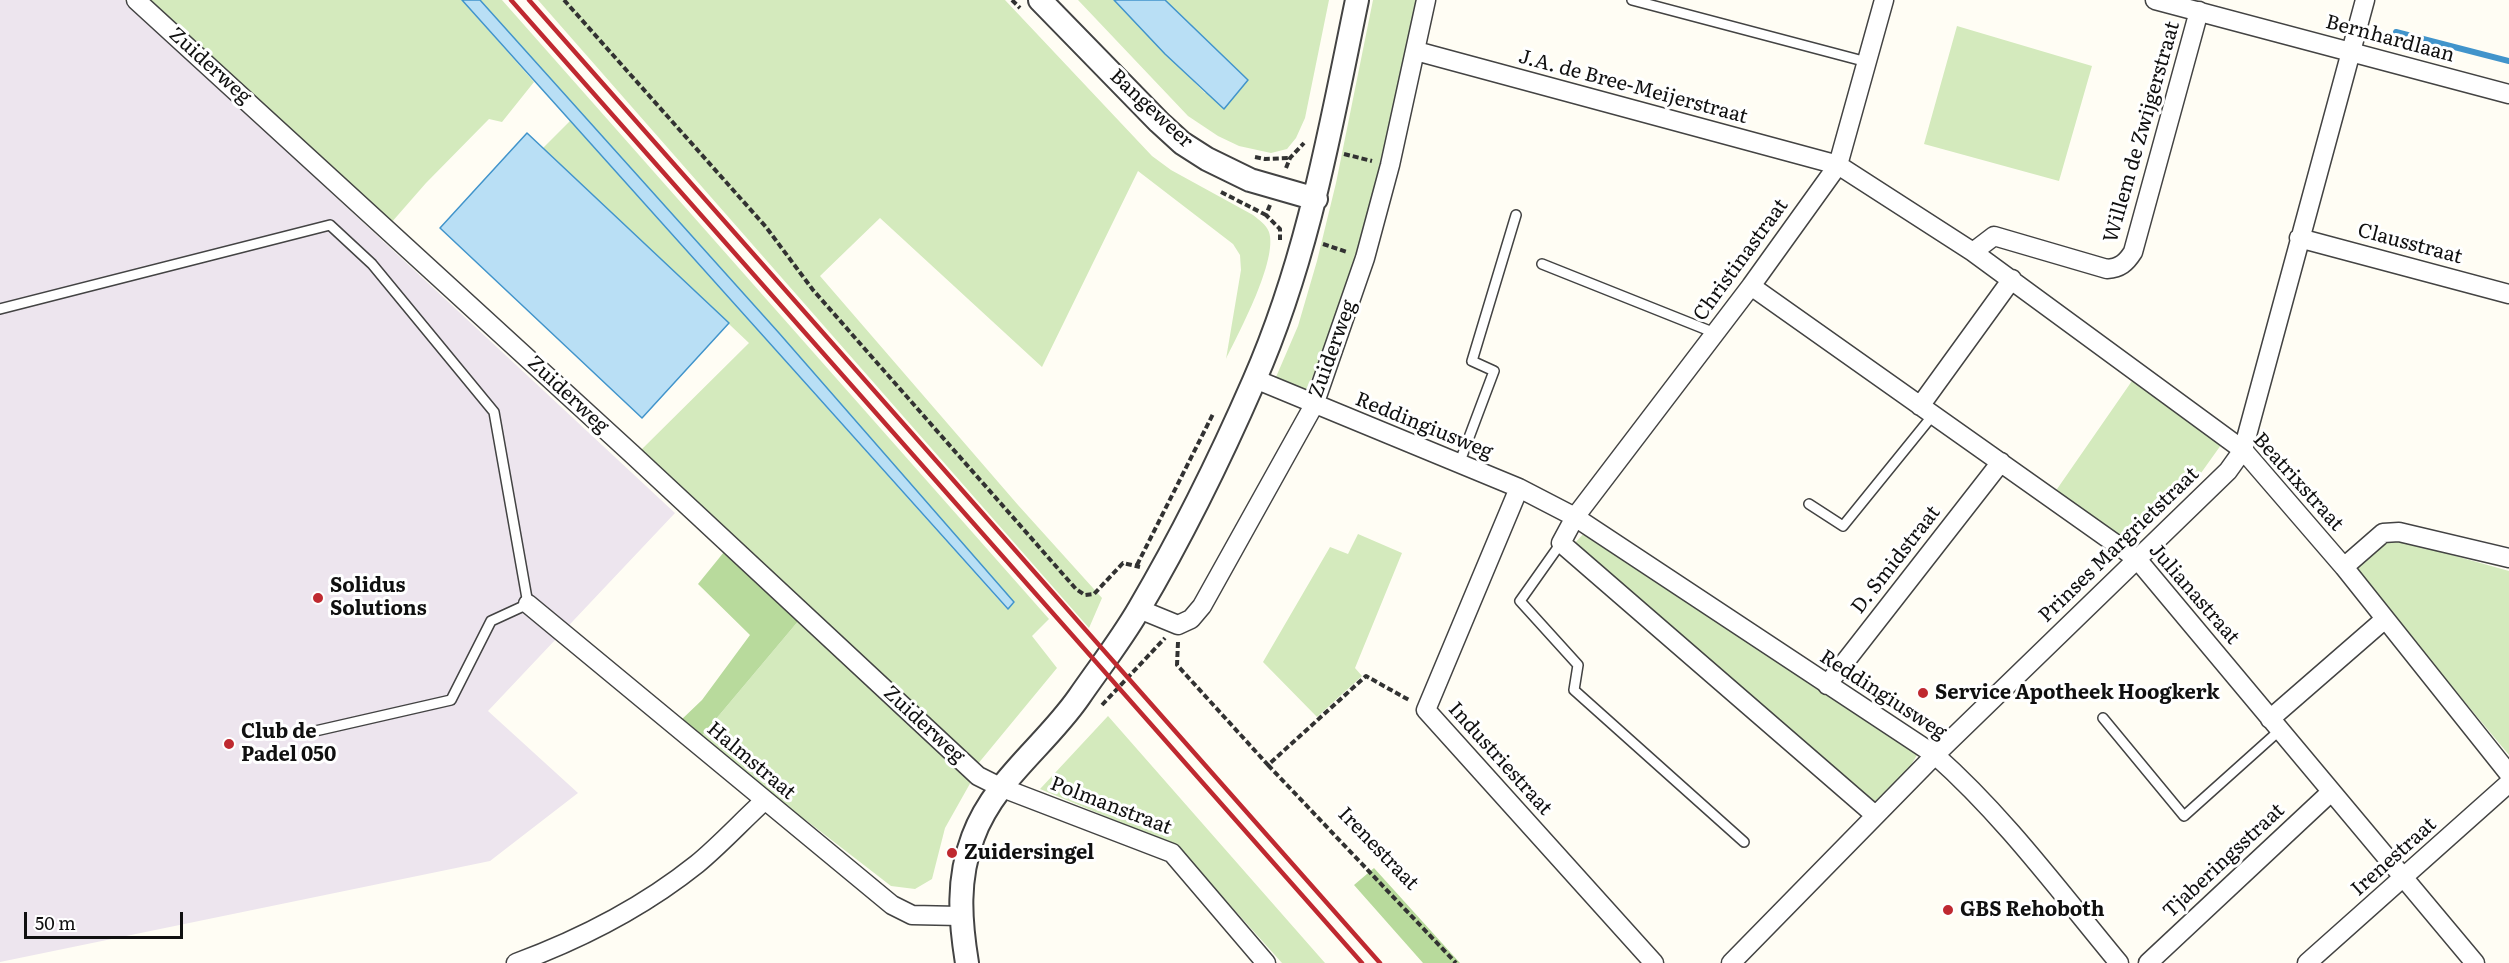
<!DOCTYPE html>
<style>
body{margin:0}
#map{position:relative;width:2509px;height:963px;overflow:hidden;background:#fffdf4;font-family:Literata,serif}
canvas{display:block}
.scale{position:absolute;left:24px;top:912px;width:159px;height:27px;box-sizing:border-box;border:3px solid #101010;border-top:0;padding-left:8px;font-size:18px;line-height:21px;white-space:nowrap;color:#101010;-webkit-text-stroke:4px #fff;paint-order:stroke}
</style>
<div id="map">
<canvas width="2509" height="963"></canvas>
<div class="scale">50 m</div>
</div>
<script>
const c = document.querySelector('canvas').getContext('2d');
c.lineJoin = 'round';
function paint(path, color) { c.fillStyle = color; c.fill(path, 'evenodd'); }
function trace(path, color, width, dash) { c.strokeStyle = color; c.lineWidth = width; c.lineCap = dash ? 'butt' : 'round'; c.setLineDash(dash || []); c.stroke(path); }
function write(font, color, halo, rows, align = 'center') {
  c.font = font + ' Literata,serif'; c.lineWidth = 6; c.setLineDash([]); c.textBaseline = 'middle'; c.strokeStyle = halo; c.fillStyle = color; for (const [text, x, y, turn = 0] of rows) {
    c.save(); c.translate(x, y); c.rotate((+turn || 0) * Math.PI / 180); c.textAlign = isNaN(turn) ? turn : align; if (halo) c.strokeText(text, 0, 0); c.fillText(text, 0, 0); c.restore();
  }
}
paint(new Path2D(`
 M0,0H124L675,513L488,711L578,793L490,861L0,962Z`), '#ede5ee');
paint(new Path2D(`
 M150,0H462L534,82L502,122L489,119L426,183L391,223Z
 M480,0H502L1049,619L1032,636L1057,668L977,765L640,451L749,343L543,148L570,121L1007,609L1014,603L779,333Z
 M538,0H1005L1152,156L1171,170L1253,215C1259,220 1266,224 1269,232C1278,260 1239,332 1226,359L1241,270L1240,255L1233,244L1138,171L1042,367L880,218L820,276L1018,505L1102,598L1089,628Z
 M1078,0H1114L1205,93L1248,80L1165,0H1329L1305,118L1296,138L1287,149L1271,153L1239,146L1218,136L1188,116Z
 M1373,0H1419C1398,100 1375,199 1342,296C1331,328 1322,360 1306,390L1276,377L1298,326L1317,261L1336,183Z
 M1957,26L2092,66L2059,181L1924,144Z
 M2134,378L2221,445L2201,473L2126,544L2055,492Z
 M1586,531L1917,755L1910,767L1873,806L1573,545Z
 M1358,534L1402,553L1355,668L1362,676L1317,717L1263,662L1330,547L1348,554Z
 M2391,538L2509,571V755L2354,569Z
 M800,619L972,780L945,828L932,879L915,889L891,886L807,821L786,808L700,738Z
 M1108,716L1325,963H1282L1177,846L1040,789Z`), '#d4eabd');
paint(new Path2D(`
 M724,552L800,619L700,738L680,721L702,700L750,635L698,584Z
 M1374,868L1460,963H1423L1354,885Z`), '#b8da9c');
const water = new Path2D(`
 M462,0H480L779,333L1014,602L1008,609Z
 M1114,0H1165L1248,80L1224,109L1165,54Z
 M527,133L729,323L642,418L440,228Z`);
paint(water, '#b9dff5');
trace(water, '#4194cb', 1.5);
trace(new Path2D(`
 M2396,32L2509,61`), '#4194cb', 6);
const service = new Path2D(`
 M1632,0L1867,62
 M1542,264L1715,333
 M0,309L330,225L372,264L494,412L528,604L491,621L451,700L311,732
 M1459,464L1494,371L1472,361L1516,215
 M1809,504L1843,526L1933,415
 M1561,543L1520,601L1578,665L1574,690L1744,842
 M2103,718L2184,816L2280,730`);
const minor = new Path2D(`
 M136,0L632,454L978,776L1000,787L1172,853L1266,963
 M2155,0L2509,94
 M1416,51L1838,165L1973,252L1994,236L2107,269C2120,268 2126,263 2133,252L2199,11
 M2299,238L2509,294
 M1973,252L2243,450L2344,567L2509,774
 M1751,286L2137,559L2475,963
 M1255,379L1519,488L1575,517L1935,755C2004,816 2060,892 2119,963
 M1920,406L2012,279
 M1519,488L1426,710L1654,963
 M2344,567L2383,533L2399,532L2509,558
 M528,604L892,905L912,915L960,916
 M1139,609L1178,625L1191,619L1202,606L1314,405L1365,258L1390,165L1426,0
 M1827,685L2001,462
 M2270,719L2385,619
 M1875,815L1561,543L1575,517L1751,286L1838,165L1884,0
 M516,963C581,939 642,908 697,864C720,845 742,821 764,801
 M1731,963L1935,755L2228,471L2243,450L2365,0
 M2148,963L2331,792
 M2307,963L2509,783`);
const tertiary = new Path2D(`
 M1040,0L1159,122L1182,143L1207,159L1250,180L1316,199
 M967,963C960,920 957,879 973,837C994,780 1045,746 1079,697C1099,668 1121,640 1139,609C1182,536 1220,459 1254,381C1308,258 1330,130 1357,0`);
trace(service, '#434343', 12);
trace(minor, '#434343', 21);
trace(tertiary, '#434343', 26);
trace(new Path2D(`
 M564,0L766,227L813,290L1076,589L1085,595L1094,594L1123,563L1140,567
 M1012,0L1020,8
 M1344,154L1372,161
 M1255,157L1265,159L1290,158
 M1286,168L1290,158L1304,143
 M1221,192L1266,215
 M1270,205L1266,215L1280,229V240
 M1323,244L1347,252
 M1137,565L1213,414
 M1178,642L1177,665L1268,765L1366,676L1409,700
 M1102,705L1165,638
 M1268,765L1456,963`), '#323232', 4, [6, 3]);
trace(service, '#fff', 9);
trace(minor, '#fff', 18);
trace(tertiary, '#fff', 22);
trace(new Path2D(`
 M511,0L1362,963
 M529,0L1380,963`), '#bf2930', 4.5);
for (const [x, y, r, color] of [
 [318,598,6,"#bf2930"],
 [1923,693,6,"#bf2930"],
 [229,744,6,"#bf2930"],
 [952,853,6,"#bf2930"],
 [1948,910,6,"#bf2930"]
]) { const dot = new Path2D(); dot.arc(x, y, r, 0, 2 * Math.PI); c.fillStyle = color; c.fill(dot); trace(dot, '#fff', 2); }
write('20px', '#101010', '#fff', [
 ["Bernhardlaan",2390,39,15],
 ["Zuiderweg",210,66,42],
 ["J.A. de Bree-Meijerstraat",1633,87,15],
 ["Bangeweer",1151,109,43],
 ["Willem de Zwijgerstraat",2142,132,-74],
 ["Clausstraat",2410,244,15],
 ["Christinastraat",1741,260,-54],
 ["Zuiderweg",1333,349,-70],
 ["Zuiderweg",568,395,43],
 ["Reddingiusweg",1424,426,22],
 ["Beatrixstraat",2298,482,48],
 ["Prinses Margrietstraat",2119,545,-44],
 ["D. Smidstraat",1896,560,-52],
 ["Julianastraat",2194,594,49],
 ["Reddingiusweg",1883,695,33],
 ["Zuiderweg",924,725,43],
 ["Industriestraat",1500,759,48],
 ["Halmstraat",751,761,40],
 ["Polmanstraat",1111,806,21],
 ["Irenestraat",1378,849,46],
 ["Irenestraat",2394,857,-42],
 ["Tjaberingsstraat",2224,861,-43]
]);
write('bold 20px', '#101010', '#fff', [
 ["Solidus",330,586],
 ["Solutions",330,609],
 ["Service Apotheek Hoogkerk",1935,693],
 ["Club de",241,732],
 ["Padel 050",241,755],
 ["Zuidersingel",964,853],
 ["GBS Rehoboth",1960,910]
], 'left');
</script>
